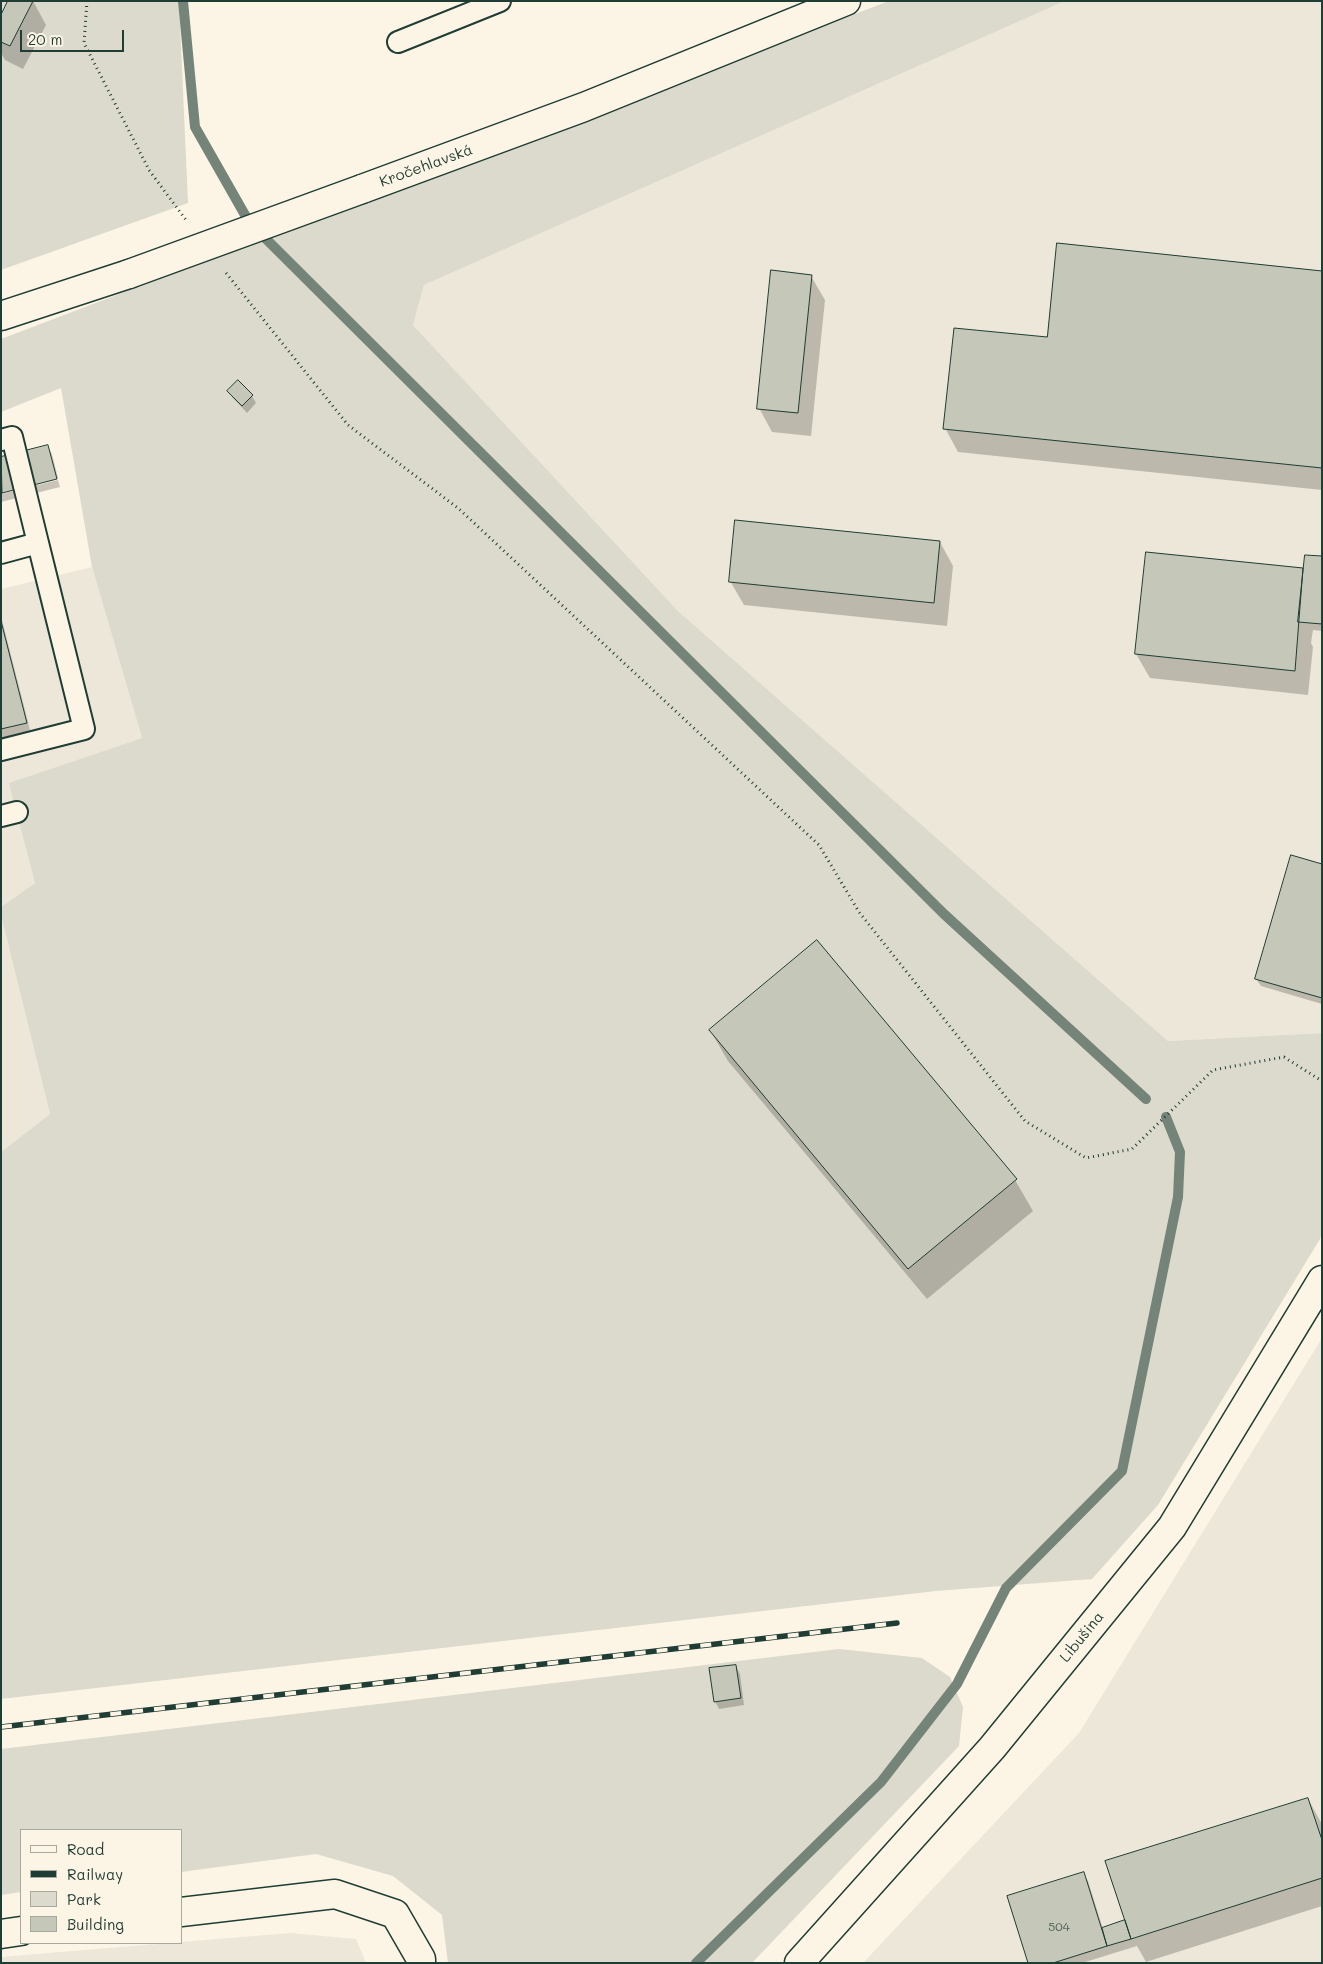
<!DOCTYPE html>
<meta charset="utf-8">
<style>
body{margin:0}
#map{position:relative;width:1323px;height:1964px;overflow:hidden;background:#fcf5e5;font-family:Mali,sans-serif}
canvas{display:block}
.frame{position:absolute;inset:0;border:2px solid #1f3d34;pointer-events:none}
.legend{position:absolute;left:20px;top:1829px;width:162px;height:115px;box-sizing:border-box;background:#fcf5e5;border:1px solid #a4ab9e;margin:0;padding:6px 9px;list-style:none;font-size:15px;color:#1f3d34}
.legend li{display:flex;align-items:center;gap:10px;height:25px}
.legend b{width:25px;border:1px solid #a4ab9e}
.scale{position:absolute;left:20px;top:30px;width:104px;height:22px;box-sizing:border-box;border:2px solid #1f3d34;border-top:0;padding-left:6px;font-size:15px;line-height:18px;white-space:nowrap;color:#1f3d34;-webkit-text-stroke:4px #fcf5e5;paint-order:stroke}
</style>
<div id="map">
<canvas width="1323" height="1964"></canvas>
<div class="frame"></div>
<ul class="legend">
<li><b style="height:6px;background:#fcf5e5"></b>Road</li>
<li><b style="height:6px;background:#1f3d34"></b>Railway</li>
<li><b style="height:14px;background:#dcdacc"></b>Park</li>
<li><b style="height:14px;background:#c5c7b9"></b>Building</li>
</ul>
<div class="scale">20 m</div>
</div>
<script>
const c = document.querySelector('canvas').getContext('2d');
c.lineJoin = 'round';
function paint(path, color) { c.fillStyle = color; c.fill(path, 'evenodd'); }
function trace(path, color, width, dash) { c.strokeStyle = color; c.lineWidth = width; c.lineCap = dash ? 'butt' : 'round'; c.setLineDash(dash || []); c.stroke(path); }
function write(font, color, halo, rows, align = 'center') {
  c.font = font + ' Mali,sans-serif'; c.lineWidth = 4; c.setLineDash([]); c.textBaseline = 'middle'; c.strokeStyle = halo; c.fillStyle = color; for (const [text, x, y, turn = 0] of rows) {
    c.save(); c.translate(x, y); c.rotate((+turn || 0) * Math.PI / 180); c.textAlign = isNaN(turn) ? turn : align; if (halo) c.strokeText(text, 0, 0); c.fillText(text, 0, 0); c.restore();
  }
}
paint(new Path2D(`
 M1065,1H1322V1033L1168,1041L678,611L413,325L424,285Z
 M92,567L142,738L10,783L35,883L1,907V589Z
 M1,915L50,1114L1,1152Z
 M1322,1338V1963H863L1079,1733Z
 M290,1933L356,1939L366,1963H1V1957Z`), '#ece7d8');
paint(new Path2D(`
 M1,1H179L188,203L1,270Z
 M889,1H1065L424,285L413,325L678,611L1168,1041L1322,1033V1232L1320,1239L1158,1505L1092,1579L936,1591L1,1699V1152L50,1114L1,915V907L35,883L9,783L142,738L92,567L61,388L1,412V339Z
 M839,1649L922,1658L950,1677L963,1707L959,1746L752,1963H448L442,1915L393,1876L316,1854L181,1872V1830H21V1892L1,1895V1749Z`), '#dcdacc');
paint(new Path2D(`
 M33,1L46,25L23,69L5,60L1,53V18Z
 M1322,272V490L958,452L945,428L1049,339Z
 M811,276L825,300L811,436L772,432L759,408Z
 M228,391L252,396L256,403L247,413L233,398Z
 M48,447L52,454L58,478L1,492V458Z
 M58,480L60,487L1,502V494Z
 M940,542L953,566L947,626L744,605L730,581Z
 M1147,553L1305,570L1322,558V631L1313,630L1311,643L1313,647L1308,695L1150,678L1136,654Z
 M1,616L30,730L1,738Z
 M1322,865V1004L1261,986L1256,979Z
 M710,1030L1015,1180L1033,1211L927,1299L728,1061Z
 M736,1666L740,1674L744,1705L719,1709L715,1701Z
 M1308,1799L1322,1824V1906L1146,1962L1137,1946L1082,1963H1029L1083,1873L1088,1881L1103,1929L1127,1921Z`), '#0003');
trace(new Path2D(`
 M183,1L195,127L249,222L944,914L1146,1099
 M696,1963L881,1782L957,1684L1006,1588L1122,1471L1178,1197L1180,1152L1166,1117`), '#758479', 10);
const building = new Path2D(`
 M8,1H33L10,46L1,42V15Z
 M1057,243L1322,271V468L943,429L954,328L1047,337Z
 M771,270L812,275L798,413L757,409Z
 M238,380L253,395L242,406L227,391Z
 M48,445L57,479L2,493L1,457Z
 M735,520L940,541L934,603L729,582Z
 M1146,552L1303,568L1295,671L1135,654Z
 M1305,555L1322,556V624L1298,622Z
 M1,621L27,723L1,729Z
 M1291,855L1322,864V998L1255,979Z
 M817,940L1017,1179L908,1269L709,1030Z
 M736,1665L741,1698L714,1702L709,1668Z
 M1308,1798L1322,1840V1878L1131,1939L1105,1861Z
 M1084,1872L1107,1946L1053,1963H1028L1007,1896Z
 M1125,1920L1131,1939L1107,1946L1102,1928Z`);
paint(building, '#c5c7b9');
trace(building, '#1f3d34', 1);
const lane = new Path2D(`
 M398,42L500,1
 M1,440L12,437L38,543
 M1,553L38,543L84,729L1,750
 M1,816L17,812`);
const street = new Path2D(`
 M181,1912L335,1894L395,1914L421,1959V1963
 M1,1934L21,1931`);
const secondary = new Path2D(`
 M799,1963L992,1748L1172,1527L1322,1280`);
const primary = new Path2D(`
 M362,189L584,107L846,1
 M1,316L129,274`);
trace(lane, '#1f3d34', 24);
trace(street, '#1f3d34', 31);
trace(secondary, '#1f3d34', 31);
trace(primary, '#1f3d34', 31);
trace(new Path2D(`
 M87,1L84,43L149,170L186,220
 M226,273L348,425L458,508L819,845L859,912L1025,1121L1086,1158L1132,1149L1213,1070L1284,1057L1322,1081`), '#1f3d34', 3, [1, 4]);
trace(lane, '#fcf5e5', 20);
trace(street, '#fcf5e5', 28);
trace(secondary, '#fcf5e5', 28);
trace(primary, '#fcf5e5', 28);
const rail = new Path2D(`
 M1,1727L897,1623`);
trace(rail, '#1f3d34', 5.5);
trace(rail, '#fcf5e5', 4, [11]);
const primaryBridge = new Path2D(`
 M129,274L362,189`);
trace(primaryBridge, '#1f3d34', 31, []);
trace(primaryBridge, '#fcf5e5', 28);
write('12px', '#486055', null, [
 ["504",1059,1927]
]);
write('15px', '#1f3d34', '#fcf5e5', [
 ["Kročehlavská",426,166,-20],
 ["Libušina",1082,1637,-51]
]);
</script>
